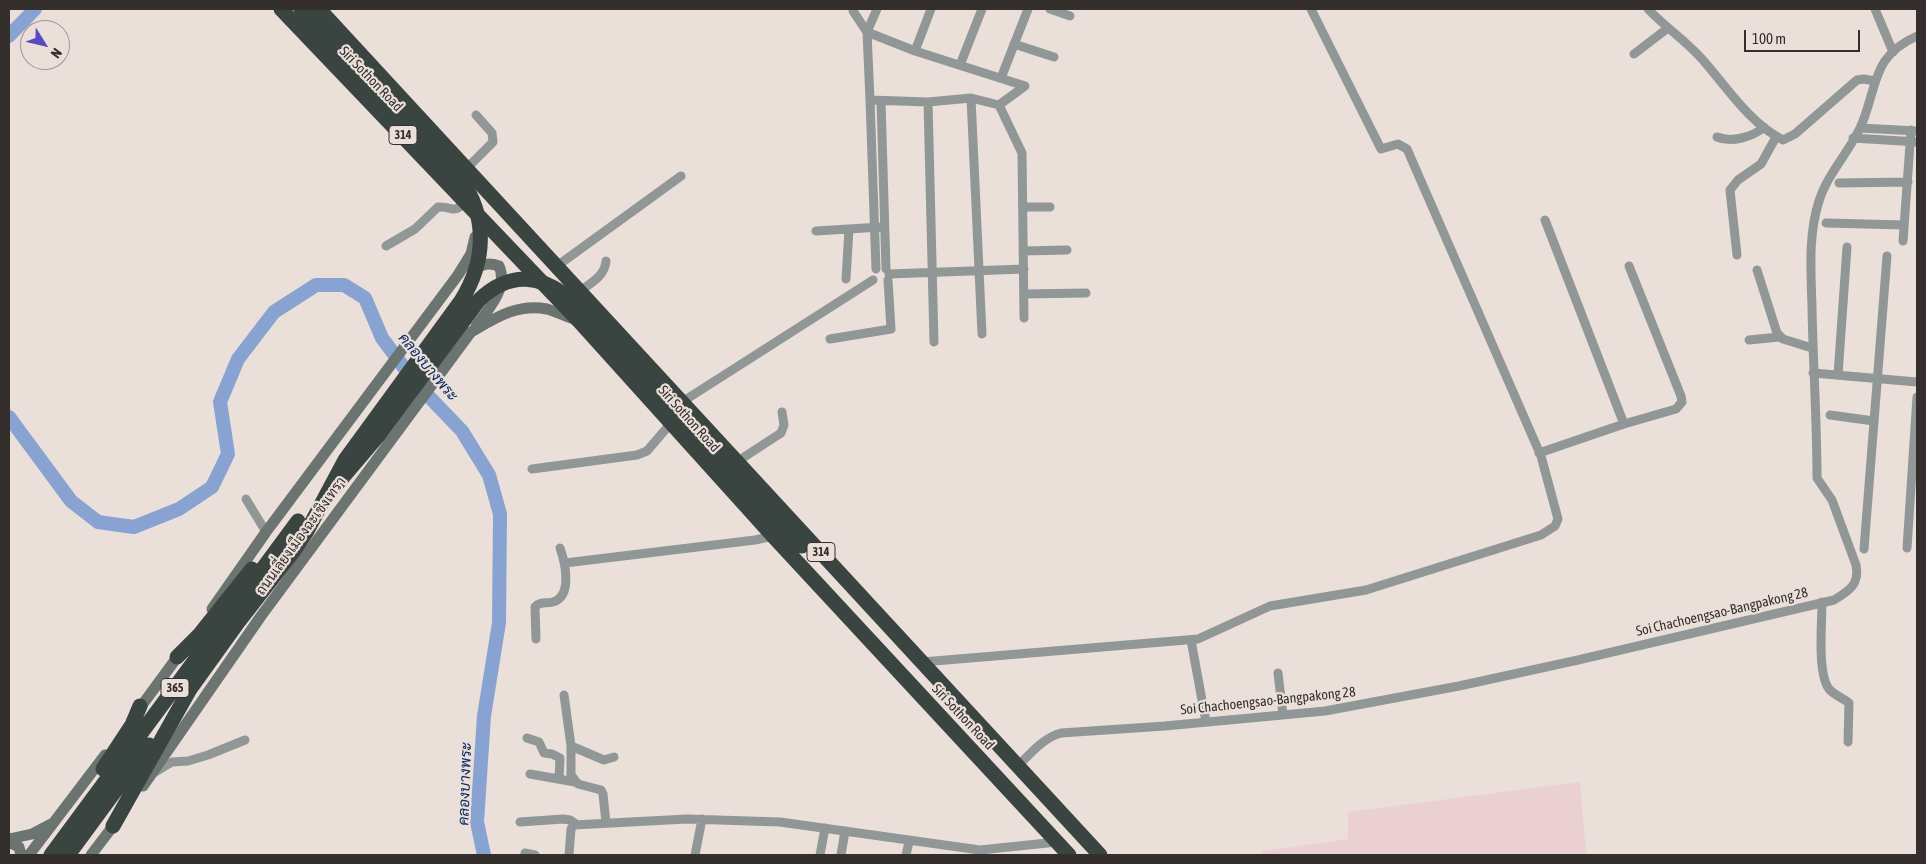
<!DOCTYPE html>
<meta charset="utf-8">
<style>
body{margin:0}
#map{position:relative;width:1926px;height:864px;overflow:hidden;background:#ebdfd9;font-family:"Asap Condensed",sans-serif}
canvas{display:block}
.frame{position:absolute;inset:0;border:10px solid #342f2d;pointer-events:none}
.north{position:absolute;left:20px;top:20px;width:50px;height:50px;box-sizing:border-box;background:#ebdfd9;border:1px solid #a29994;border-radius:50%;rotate:126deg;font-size:14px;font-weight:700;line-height:20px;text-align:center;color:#342f2d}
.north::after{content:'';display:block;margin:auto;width:18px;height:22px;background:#564bc3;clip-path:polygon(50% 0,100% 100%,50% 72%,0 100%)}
.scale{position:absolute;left:1744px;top:30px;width:116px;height:22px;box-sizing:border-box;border:2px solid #342f2d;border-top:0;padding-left:6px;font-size:15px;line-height:18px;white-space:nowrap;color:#342f2d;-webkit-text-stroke:4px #ebdfd9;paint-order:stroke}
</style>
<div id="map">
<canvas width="1926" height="864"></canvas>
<div class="frame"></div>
<div class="north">N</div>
<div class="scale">100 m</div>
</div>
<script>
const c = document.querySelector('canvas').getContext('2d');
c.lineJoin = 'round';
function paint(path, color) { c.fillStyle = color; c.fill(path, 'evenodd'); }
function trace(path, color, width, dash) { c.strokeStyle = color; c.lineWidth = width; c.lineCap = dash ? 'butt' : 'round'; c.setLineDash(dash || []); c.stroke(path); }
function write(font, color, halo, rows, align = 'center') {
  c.font = font + ' "Asap Condensed",Sarabun,sans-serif'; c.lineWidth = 4.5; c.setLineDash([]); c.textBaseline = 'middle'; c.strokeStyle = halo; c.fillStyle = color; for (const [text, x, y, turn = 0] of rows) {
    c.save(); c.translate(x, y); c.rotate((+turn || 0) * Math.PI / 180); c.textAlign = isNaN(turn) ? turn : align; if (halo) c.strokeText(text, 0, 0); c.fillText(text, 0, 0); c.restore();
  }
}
paint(new Path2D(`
 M1580,782L1586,854L1598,855H1262L1263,851L1348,839V812Z`), '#ebd0d1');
trace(new Path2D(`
 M9,36L35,9
 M9,417L71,501L98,522L134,527L179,509L212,487L228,454L220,402L238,359L274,312L316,285H344L365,298L382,338L414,381L462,431L489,475L500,514L499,623L484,716L477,822L484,855`), '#88a3d2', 14);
trace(new Path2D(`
 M1050,9L1070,16
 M1648,9C1665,27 1685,40 1702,59C1726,86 1749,123 1783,140L1795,134L1857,80L1864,79L1875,81
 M1875,9L1893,52
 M853,11L867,32L915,51L1025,86L999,105L971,98L928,102L870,100L876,269
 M1014,44L1054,57
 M915,51L931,9
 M1634,54L1668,28
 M960,65L982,9
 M1001,78L1028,9
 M971,98L982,334
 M870,100L867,32L877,9
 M881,101L886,269
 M928,102L934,342
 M999,105L1022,153L1024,318
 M1860,128L1917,131
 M1717,137C1731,143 1753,137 1764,127
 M1853,138L1917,142
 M466,169L493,142L492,133L476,115
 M1839,183L1908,182
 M1023,207H1050
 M1545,220L1624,424
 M1826,223L1904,225
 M816,231L881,227
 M1903,241L1911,130
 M386,246L415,229L438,207C454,206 452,215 466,202
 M1023,251L1067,250
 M1737,255L1730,190L1738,180L1761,164L1776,137
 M557,266L681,176
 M1757,270L1777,333L1783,339L1812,348
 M889,274L1024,269
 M846,279L849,229
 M580,291C591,283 605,276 606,261
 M1024,294L1086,293
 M830,339L891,329L888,280
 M1749,340L1779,337
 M1813,373L1917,382
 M1838,375L1847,247
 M682,402L873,280
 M1830,415L1874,421
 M1539,453L1624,424L1676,409L1682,402L1681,396L1629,266
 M738,461L781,433L784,425L782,412
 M532,469L637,455L647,451L671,423
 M246,499L266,532
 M1907,548L1917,397
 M1864,549L1887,256
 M565,563L755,540L773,536
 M1822,602C1822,623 1817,673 1829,689C1834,695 1843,698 1849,703L1848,742
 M536,639L535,607C540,601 546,604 553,602C573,596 565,562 560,548
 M1191,640L1206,722
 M922,662L1198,639L1270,606L1366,590L1541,535L1555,526L1558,519L1541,456L1407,149L1398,144L1381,149L1311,9
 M1278,673L1283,715
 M564,695L571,746V775L578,784L601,790L603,794L606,823
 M527,738L539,742L544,753L552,754L560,758L559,779
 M571,746L604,760L614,757
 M1018,766C1031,753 1043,738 1061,733L1165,726L1325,711L1459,686L1578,660L1834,600C1849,591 1860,584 1856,565L1832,500L1817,478C1817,421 1813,364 1812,307C1811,271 1808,235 1819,201C1828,172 1853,148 1863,121C1878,82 1873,56 1917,36
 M152,774L172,762L188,761L208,755L245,740
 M530,774L575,782
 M520,822L563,819L570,820L577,825
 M525,853L535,855
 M569,855L571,829L574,825L687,819L780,822L980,850L1057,842
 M695,855L702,819
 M820,855L825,828
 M841,855L845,831
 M906,855L909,842`), '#919796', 9);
trace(new Path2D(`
 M473,271C482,264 488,262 499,266C509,287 488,310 476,326
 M212,609L266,532L458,275L471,254L475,237
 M137,712L181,652
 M143,786L261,616L471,332C495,318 518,303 547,309C557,312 567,317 577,320
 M9,839L32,834L51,824
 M9,842L19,847L21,855
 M29,855L105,755
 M91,855L117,821`), '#6b7471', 11);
trace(new Path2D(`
 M281,9L579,321L773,536L1069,855
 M319,9L1100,855
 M686,424L778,522L802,546
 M332,490L378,436
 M177,657L200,634L252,569
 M103,769L132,725L140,706
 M113,826L190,689L236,625
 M51,855L298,521
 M68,855L149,745`), '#3a4542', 15);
trace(new Path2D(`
 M378,436L479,300C510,271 540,274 571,300L686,424
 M236,625L293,552L307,531L345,460L461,301C486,261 488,217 460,178L301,9`), '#3a4542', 15);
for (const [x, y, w] of [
 [403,135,28],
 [821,552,28],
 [175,688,28]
]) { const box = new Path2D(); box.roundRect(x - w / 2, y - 9.5, w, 19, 4); c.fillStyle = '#ebdfd9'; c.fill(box); trace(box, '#342f2d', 1); }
write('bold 12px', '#342f2d', null, [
 ["314",403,135],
 ["314",821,552],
 ["365",175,688]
]);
write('14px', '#342f2d', '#ebdfd9', [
 ["Siri Sothon Road",371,79,46],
 ["Siri Sothon Road",689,419,48],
 ["ถนนเลี่ยงเมืองฉะเชิงเทรา",301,536,-54],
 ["Soi Chachoengsao-Bangpakong 28",1722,612,-13],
 ["Soi Chachoengsao-Bangpakong 28",1268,701,-6],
 ["Siri Sothon Road",963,717,47]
]);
write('italic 15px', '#0c2b62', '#ebdfd9', [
 ["คลองบางพระ",428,367,50],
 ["คลองบางพระ",465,784,-88]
]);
</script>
